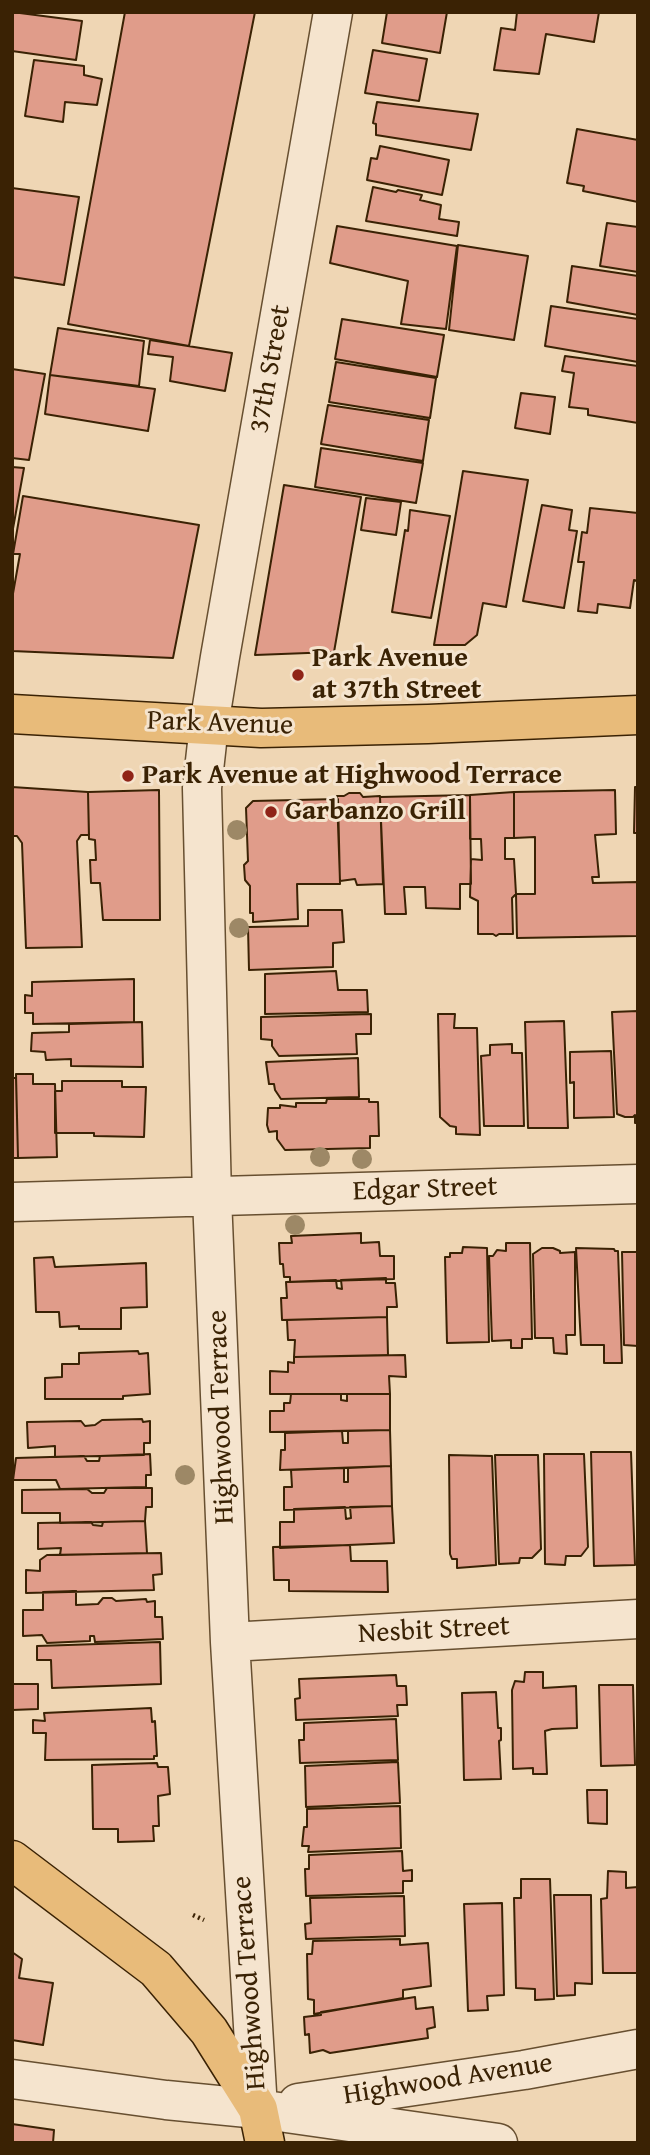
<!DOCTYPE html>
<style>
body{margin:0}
#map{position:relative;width:650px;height:2155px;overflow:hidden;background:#efd6b4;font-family:"Gentium Book Plus",serif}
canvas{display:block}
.frame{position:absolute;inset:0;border:14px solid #3a2204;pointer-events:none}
</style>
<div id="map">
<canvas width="650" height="2155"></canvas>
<div class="frame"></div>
</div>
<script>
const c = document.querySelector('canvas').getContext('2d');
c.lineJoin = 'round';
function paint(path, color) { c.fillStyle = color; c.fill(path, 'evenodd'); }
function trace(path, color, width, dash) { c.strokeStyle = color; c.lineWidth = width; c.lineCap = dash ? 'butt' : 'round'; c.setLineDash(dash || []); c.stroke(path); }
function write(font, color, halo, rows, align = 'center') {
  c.font = font + ' "Gentium Book Plus",serif'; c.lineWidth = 6; c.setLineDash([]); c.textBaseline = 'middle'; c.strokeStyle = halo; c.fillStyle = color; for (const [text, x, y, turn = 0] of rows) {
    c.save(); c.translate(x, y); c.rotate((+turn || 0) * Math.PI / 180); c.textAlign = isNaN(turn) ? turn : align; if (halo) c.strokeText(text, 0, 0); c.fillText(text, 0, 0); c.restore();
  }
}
const building = new Path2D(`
 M12,12L82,21L76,60L12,51Z
 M125,12H255L189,346L68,324Z
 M387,12H447L440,53L382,43Z
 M517,12H599L594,42L546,34L539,74L494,70L501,28L515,30Z
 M373,50L427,59L419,101L365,93Z
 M34,60L84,66V75L102,79L97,105L65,102L63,122L25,116Z
 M377,102L478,114L471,150L376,135V124L373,123Z
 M577,129L638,140V202L583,191L584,186L567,183Z
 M380,146L449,160L442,195L367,180L371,158L377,159Z
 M373,187L396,192L398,190L422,195L420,200L441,205L439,219L459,222L457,236L366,221Z
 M12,188L79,197L64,285L12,277Z
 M607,223L638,227V272L600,266Z
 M337,226L457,246L446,329L401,324L408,281L330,263Z
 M458,245L528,256L514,340L449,330Z
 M572,266L638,276V315L567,302Z
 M551,306L638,319V362L545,346Z
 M342,319L444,335L437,377L335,359Z
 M58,328L144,341L139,386L50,375Z
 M150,340L232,353L225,391L170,381L173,357L148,354Z
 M565,356L638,366V423L588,415V409L569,407L574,373L562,371Z
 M336,362L436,378L430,418L329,402Z
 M12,369L45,374L29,460L12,458Z
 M50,375L155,389L148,431L45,414Z
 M521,393L555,397L550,434L515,428Z
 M328,405L429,420L423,461L321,444Z
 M321,448L423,463L416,503L315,487Z
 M12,467L24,468L12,534Z
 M463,471L528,480L506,607L483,603L477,635L465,645H434Z
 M284,485L361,497L334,652L255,655Z
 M23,496L199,525L173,658L12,651V599L20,554H13Z
 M366,498L401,502L396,535L361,530Z
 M542,505L572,510L569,530L577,531L564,608L523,601Z
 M590,508L638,513V581L634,580L630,608L598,604L597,613L578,611L584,562H578L582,532L587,533Z
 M410,510L450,516L431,618L392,612L405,530L408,531Z
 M12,787L88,792L89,835H81L77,841L82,947L26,948L22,843L17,836H12Z
 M635,787H638V833H634Z
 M159,790L160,920H103L100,883H91L90,860H96L95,840L89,839L88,792Z
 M615,790L616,834L595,835L599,877H592L593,883L638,882V936L517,938L516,894H535V837L514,838V792Z
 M514,792V838H505V859H514L516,894L512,898L513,934H499L496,936L493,934H478V901L470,897L471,859L482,860L481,839H470V795Z
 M349,793H360L363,797L380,796L383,884L357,885L355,879L340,881L337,796H344Z
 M470,795L471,884H460V909L426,908L425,887H404L406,914H385L380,797Z
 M338,799L340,884H297L298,919L253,922V913H250V886L245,880L244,865L248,861L246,808L253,801Z
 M308,910H342L344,942L333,943V967L249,970L248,927L308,926Z
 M336,971L338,990H367L368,1012L265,1014V974Z
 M134,979V1022L33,1024V1013H25V995L32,996V982Z
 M638,1011V1123H635V1115L633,1117H625L617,1114L612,1012Z
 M371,1014V1034H356L357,1054L279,1056L272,1046V1040L261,1039V1017Z
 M438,1014H455L454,1028H477L480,1135L456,1134V1127L450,1126L440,1117Z
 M564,1021L568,1128H528L525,1022Z
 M142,1022L143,1067L71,1066V1059L46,1060L45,1052L31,1051L32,1033L69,1032V1024Z
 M512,1044V1053H522L524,1126H484L481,1056L490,1055V1045Z
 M611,1051L614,1117L574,1118V1082L570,1083V1052Z
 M358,1058L359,1097L281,1099L275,1090L274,1084H269L266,1062Z
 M16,1074H33V1084H55L57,1157L18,1158Z
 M12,1078H16L18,1158H12Z
 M62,1081H122V1087H146L144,1137L94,1136V1133H55V1091H62Z
 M327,1099H369V1102H378L379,1136H370V1148L285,1150L277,1139V1131L269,1132L267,1125L268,1108H280V1105L296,1107V1103H326Z
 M361,1233V1243L379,1242L380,1256H394V1279L290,1282V1277H284L283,1264H280L279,1243H292L291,1236Z
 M506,1243H530L532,1339H522V1348H511V1340L492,1341L489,1256H493L497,1250L506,1251Z
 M463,1247L487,1248L489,1342L447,1343L445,1257H450V1253H462Z
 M542,1248H553L560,1251V1253L575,1252V1335H566L567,1354L554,1353L553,1338H535L533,1254Z
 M576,1248L614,1249L615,1251H618L622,1363H604V1345H581Z
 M622,1252H638V1346L624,1345Z
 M53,1257L55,1267L146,1263L147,1307L121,1308V1329H79V1326L60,1327L59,1312H36L34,1258Z
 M386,1278V1283H395L397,1307H387V1317L282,1320L281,1298H287L286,1282L336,1280L337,1288L342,1289L341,1280Z
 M387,1317L388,1355L294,1357L295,1340H288L287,1320Z
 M138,1351L139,1354L148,1353L150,1394L123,1396V1399H45V1378L62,1377V1364H79V1353Z
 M405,1355L406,1377L389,1376L390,1394H270V1371L288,1372V1362L294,1363V1357Z
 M291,1394H341V1400L347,1401V1394H390V1430L270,1432V1411H284V1403H290Z
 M142,1419L143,1422L150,1421V1443H144V1455L55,1457V1446L28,1448L27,1422L81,1421L85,1426L95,1425L102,1420Z
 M390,1430L391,1466L280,1470L281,1450H285V1433L342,1431L343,1443H348V1431Z
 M591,1452H631L635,1565L594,1566Z
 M150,1454L151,1475H146V1487L60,1489L56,1480H13L16,1458L84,1456L87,1461H99L100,1456Z
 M544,1454H584L588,1547L581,1556H566L565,1565L545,1564Z
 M449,1455L492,1456L496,1565L457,1568V1559H452L450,1554Z
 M495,1455H538L541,1549L532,1558H520L519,1563L499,1564Z
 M391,1466L392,1506L284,1510V1487H292L291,1470L344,1468V1482H348V1468Z
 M107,1488H152V1507H146L145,1521L60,1523V1513H22V1490L87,1489L92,1493H104Z
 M392,1506L394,1543L280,1548V1522H294V1509L345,1507L346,1519L351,1518L350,1507Z
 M145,1521L147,1553L60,1555L61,1548L38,1549V1523L91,1522L93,1525L102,1526L103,1522Z
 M350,1545L351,1561H387L388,1592L289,1591V1580H274L273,1547Z
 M161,1553L162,1574L153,1575L154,1590L26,1593V1570L40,1571V1560L47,1555Z
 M76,1591V1605L98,1604L103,1598H112L116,1601L146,1599L147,1602L155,1601V1617H162L163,1639L95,1642L94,1636H90V1641L47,1643L42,1635L23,1636V1610H43V1592Z
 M160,1642L161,1684L52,1688L51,1660H37V1646Z
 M525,1672H543V1688L576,1686L577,1728L552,1729L545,1731L547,1774H533V1768L513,1769L512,1690L515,1681L524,1682Z
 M396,1675L397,1686H406L407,1705H397L398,1716L296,1720L295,1699L300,1698L299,1679Z
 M12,1684H38V1709L12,1710Z
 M599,1685H633L635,1765L601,1766Z
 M496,1692L498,1728H501V1740L499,1741L501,1779L464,1780L462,1693Z
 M151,1708L152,1722L155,1721L157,1756H154V1759L45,1760L46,1733H33V1720L45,1721L44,1713Z
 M396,1719L398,1760L300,1763L299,1740H304V1723Z
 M398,1762L400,1803L306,1807L305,1766Z
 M157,1763L158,1767H168L170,1794L158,1796L159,1826H153L154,1841L118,1842V1829H93L92,1765Z
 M587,1790H607V1824L588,1823Z
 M400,1806L401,1848L308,1852L309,1846H302L304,1827H307V1809Z
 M402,1851L403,1871L412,1870V1881H403V1893L306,1896L305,1869H309V1855Z
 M608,1871L626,1872V1888L638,1887V1973H603L601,1899L607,1898Z
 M521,1879H550L554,1999L535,2000V1989L516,1988L514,1898H521Z
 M554,1895H591L592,1984L575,1983V1995L557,1996Z
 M404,1896L405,1936L306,1939L305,1924L311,1923L310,1898Z
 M502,1903L504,1995L487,1996L488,2010L468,2011L464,1904Z
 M400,1939V1945L428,1943L431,1986L403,1990V1998L314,2014V2000L308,1999L307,1954H312L313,1941Z
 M12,1952L22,1959L19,1978L53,1983L43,2045L12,2040Z
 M415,1997L416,2009L433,2007L435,2027L427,2029L428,2038L330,2053L323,2050L310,2053L309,2034L305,2035L304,2017L321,2015V2012Z
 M12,2124L54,2130L53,2143H12Z`);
paint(building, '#e09c8a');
trace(building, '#3a2204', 2);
const minor = new Path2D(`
 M12,1202L638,1184
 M230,1642L638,1619
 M12,2079L166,2100L258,2109L498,2143
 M298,2103L524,2070L638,2049
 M258,2109L230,1642L212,1197L202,788L209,725L220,657L333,12`);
const major = new Path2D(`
 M12,714L261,728L428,724L638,715
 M12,1860L156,1969L209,2031L258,2109L265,2143`);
trace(minor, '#674f30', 41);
trace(major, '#3a2204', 41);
trace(new Path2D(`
 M193,1915L204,1920`), '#3a2204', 4.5, [2, 3.5]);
trace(minor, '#f5e4ce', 38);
trace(major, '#e8bb7a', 38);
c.fillStyle = '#9d8866';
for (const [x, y] of [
 [237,830],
 [239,928],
 [320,1157],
 [362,1159],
 [295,1225],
 [185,1475]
]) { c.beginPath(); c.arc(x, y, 10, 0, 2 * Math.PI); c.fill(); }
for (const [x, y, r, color] of [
 [298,675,7,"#8f2418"],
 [128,776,7,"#8f2418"],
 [271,812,7,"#8f2418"]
]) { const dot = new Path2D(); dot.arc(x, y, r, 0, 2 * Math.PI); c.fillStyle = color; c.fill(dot); trace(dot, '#f5e4ce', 2.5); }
write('28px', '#3a2204', '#f5e4ce', [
 ["37th Street",271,369,-80],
 ["Park Avenue",220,724,2],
 ["Edgar Street",425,1190,-2],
 ["Highwood Terrace",222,1417,-92],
 ["Nesbit Street",434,1631,-3],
 ["Highwood Terrace",250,1983,-94],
 ["Highwood Avenue",448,2080,-9]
]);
write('bold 28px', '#3a2204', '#f5e4ce', [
 ["Park Avenue",312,659],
 ["at 37th Street",312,691],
 ["Park Avenue at Highwood Terrace",142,776],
 ["Garbanzo Grill",285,812]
], 'left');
</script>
